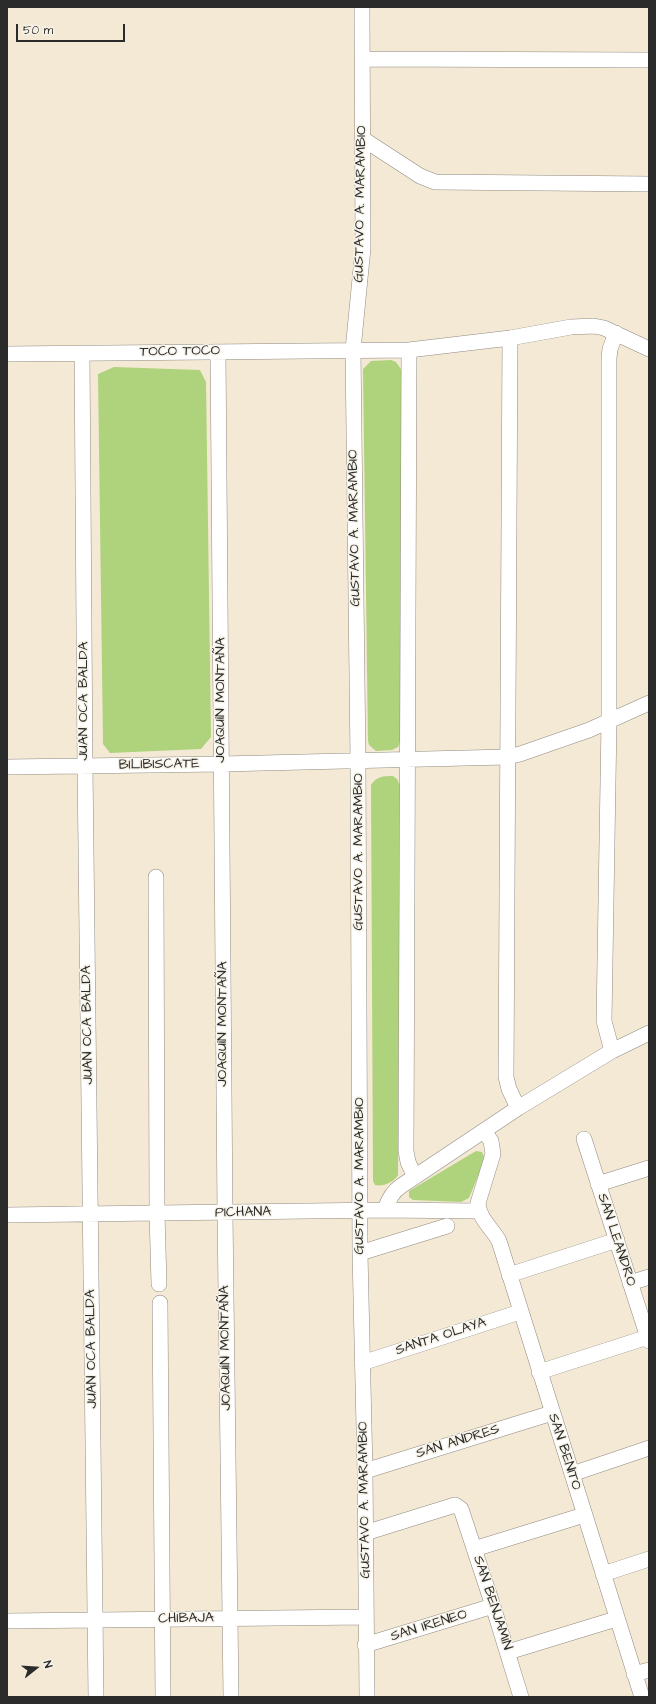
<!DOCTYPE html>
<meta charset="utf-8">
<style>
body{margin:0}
#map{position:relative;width:656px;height:1704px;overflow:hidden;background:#f4e9d5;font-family:"Architects Daughter",sans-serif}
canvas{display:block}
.frame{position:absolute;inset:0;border:8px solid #2b2b2b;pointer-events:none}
.north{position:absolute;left:16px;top:1648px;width:40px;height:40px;-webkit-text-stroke:3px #f7f3e8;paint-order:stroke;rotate:73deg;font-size:11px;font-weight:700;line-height:16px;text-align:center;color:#2b2b2b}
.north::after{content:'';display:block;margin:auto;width:14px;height:18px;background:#2b2b2b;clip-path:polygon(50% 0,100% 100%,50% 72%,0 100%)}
.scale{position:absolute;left:16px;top:24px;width:109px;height:18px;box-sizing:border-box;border:2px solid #2b2b2b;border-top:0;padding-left:5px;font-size:12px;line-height:14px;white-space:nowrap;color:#2b2b2b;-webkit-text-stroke:3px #f7f3e8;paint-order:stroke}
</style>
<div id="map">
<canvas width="656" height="1704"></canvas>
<div class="frame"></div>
<div class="north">N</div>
<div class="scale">50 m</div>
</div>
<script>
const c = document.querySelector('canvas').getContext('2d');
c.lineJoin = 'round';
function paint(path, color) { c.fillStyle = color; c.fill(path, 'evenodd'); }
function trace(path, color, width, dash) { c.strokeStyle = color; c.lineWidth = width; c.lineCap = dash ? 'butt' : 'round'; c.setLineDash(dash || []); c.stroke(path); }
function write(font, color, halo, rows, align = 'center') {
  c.font = font + ' "Architects Daughter",sans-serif'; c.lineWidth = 3; c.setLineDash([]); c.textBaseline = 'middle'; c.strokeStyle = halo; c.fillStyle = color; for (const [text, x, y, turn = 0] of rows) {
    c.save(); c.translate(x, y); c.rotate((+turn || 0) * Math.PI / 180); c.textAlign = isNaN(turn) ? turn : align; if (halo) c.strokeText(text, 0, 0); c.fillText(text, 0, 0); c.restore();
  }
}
paint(new Path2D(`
 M391,360L396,362L403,372L400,741L398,747L392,750L376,751L369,745L368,741L363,369L371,361Z
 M114,367L200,370L206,382L211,737L201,749L110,753L103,744L98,374Z
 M393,776L397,779L400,786L398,1175C394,1182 383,1187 375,1185L373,1181L371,785C377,776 383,776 393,776Z
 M476,1151L482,1152L485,1159L469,1198L461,1202L413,1200L409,1197V1191Z`), '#aed37c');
const minor = new Path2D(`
 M362,7L363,248L353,350L358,760L360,1253L365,1471L367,1697
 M363,59L649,60
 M363,139L420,176L435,182L649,184
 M510,338L506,1077L509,1089L518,1108
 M409,350L406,1151L408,1162L415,1177
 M218,352L225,1213L231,1697
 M82,353L85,766L96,1697
 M7,354L409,350L510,338L571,327L594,326L604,328L649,349
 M7,767L222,764L507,757L520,754L589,730L649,703
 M156,877L157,1213L159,1284
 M612,1051L604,1021L609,722V358L610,349L616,333
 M484,1131L491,1141L493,1154L478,1203C479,1219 492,1228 499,1241L642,1697
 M584,1139L649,1341
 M598,1184L649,1168
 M385,1210C388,1200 392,1192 401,1186L518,1108L612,1051L649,1033
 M7,1215L385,1210L479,1211
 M360,1253L447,1226
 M509,1275L617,1240
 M630,1283L649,1277
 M160,1303L163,1697
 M362,1363L520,1312
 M539,1372L648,1337
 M365,1471L552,1413
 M572,1474L649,1448
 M365,1533L455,1505L461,1509L493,1606L521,1697
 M474,1549L584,1515
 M603,1574L649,1559
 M7,1621L366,1617
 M365,1645L493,1606
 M508,1652L616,1619
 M634,1674L649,1670`);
trace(minor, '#908a80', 16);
trace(minor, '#fff', 15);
write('14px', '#2b2b2b', '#f7f3e8', [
 ["GUSTAVO A. MARAMBIO",361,204,-89],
 ["TOCO TOCO",180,352,-1],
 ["GUSTAVO A. MARAMBIO",355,528,-91],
 ["JOAQUÍN MONTAÑA",221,700,-90],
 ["JUAN OCA BALDA",84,701,-90],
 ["BILIBISCATE",159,765,-1],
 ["GUSTAVO A. MARAMBIO",359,852,-90],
 ["JOAQUÍN MONTAÑA",223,1024,-90],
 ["JUAN OCA BALDA",88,1025,-91],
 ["GUSTAVO A. MARAMBIO",360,1176,-90],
 ["PICHANA",243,1213,-1],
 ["SAN LEANDRO",616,1240,72],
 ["SANTA OLAYA",441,1337,-18],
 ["JOAQUÍN MONTAÑA",226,1348,-91],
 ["JUAN OCA BALDA",92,1349,-91],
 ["SAN ANDRES",458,1442,-17],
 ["SAN BENITO",564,1452,72],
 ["GUSTAVO A. MARAMBIO",365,1500,-91],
 ["SAN BENJAMIN",492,1603,72],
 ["CHIBAJA",186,1619,-1],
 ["SAN IRENEO",429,1626,-17]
]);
</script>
